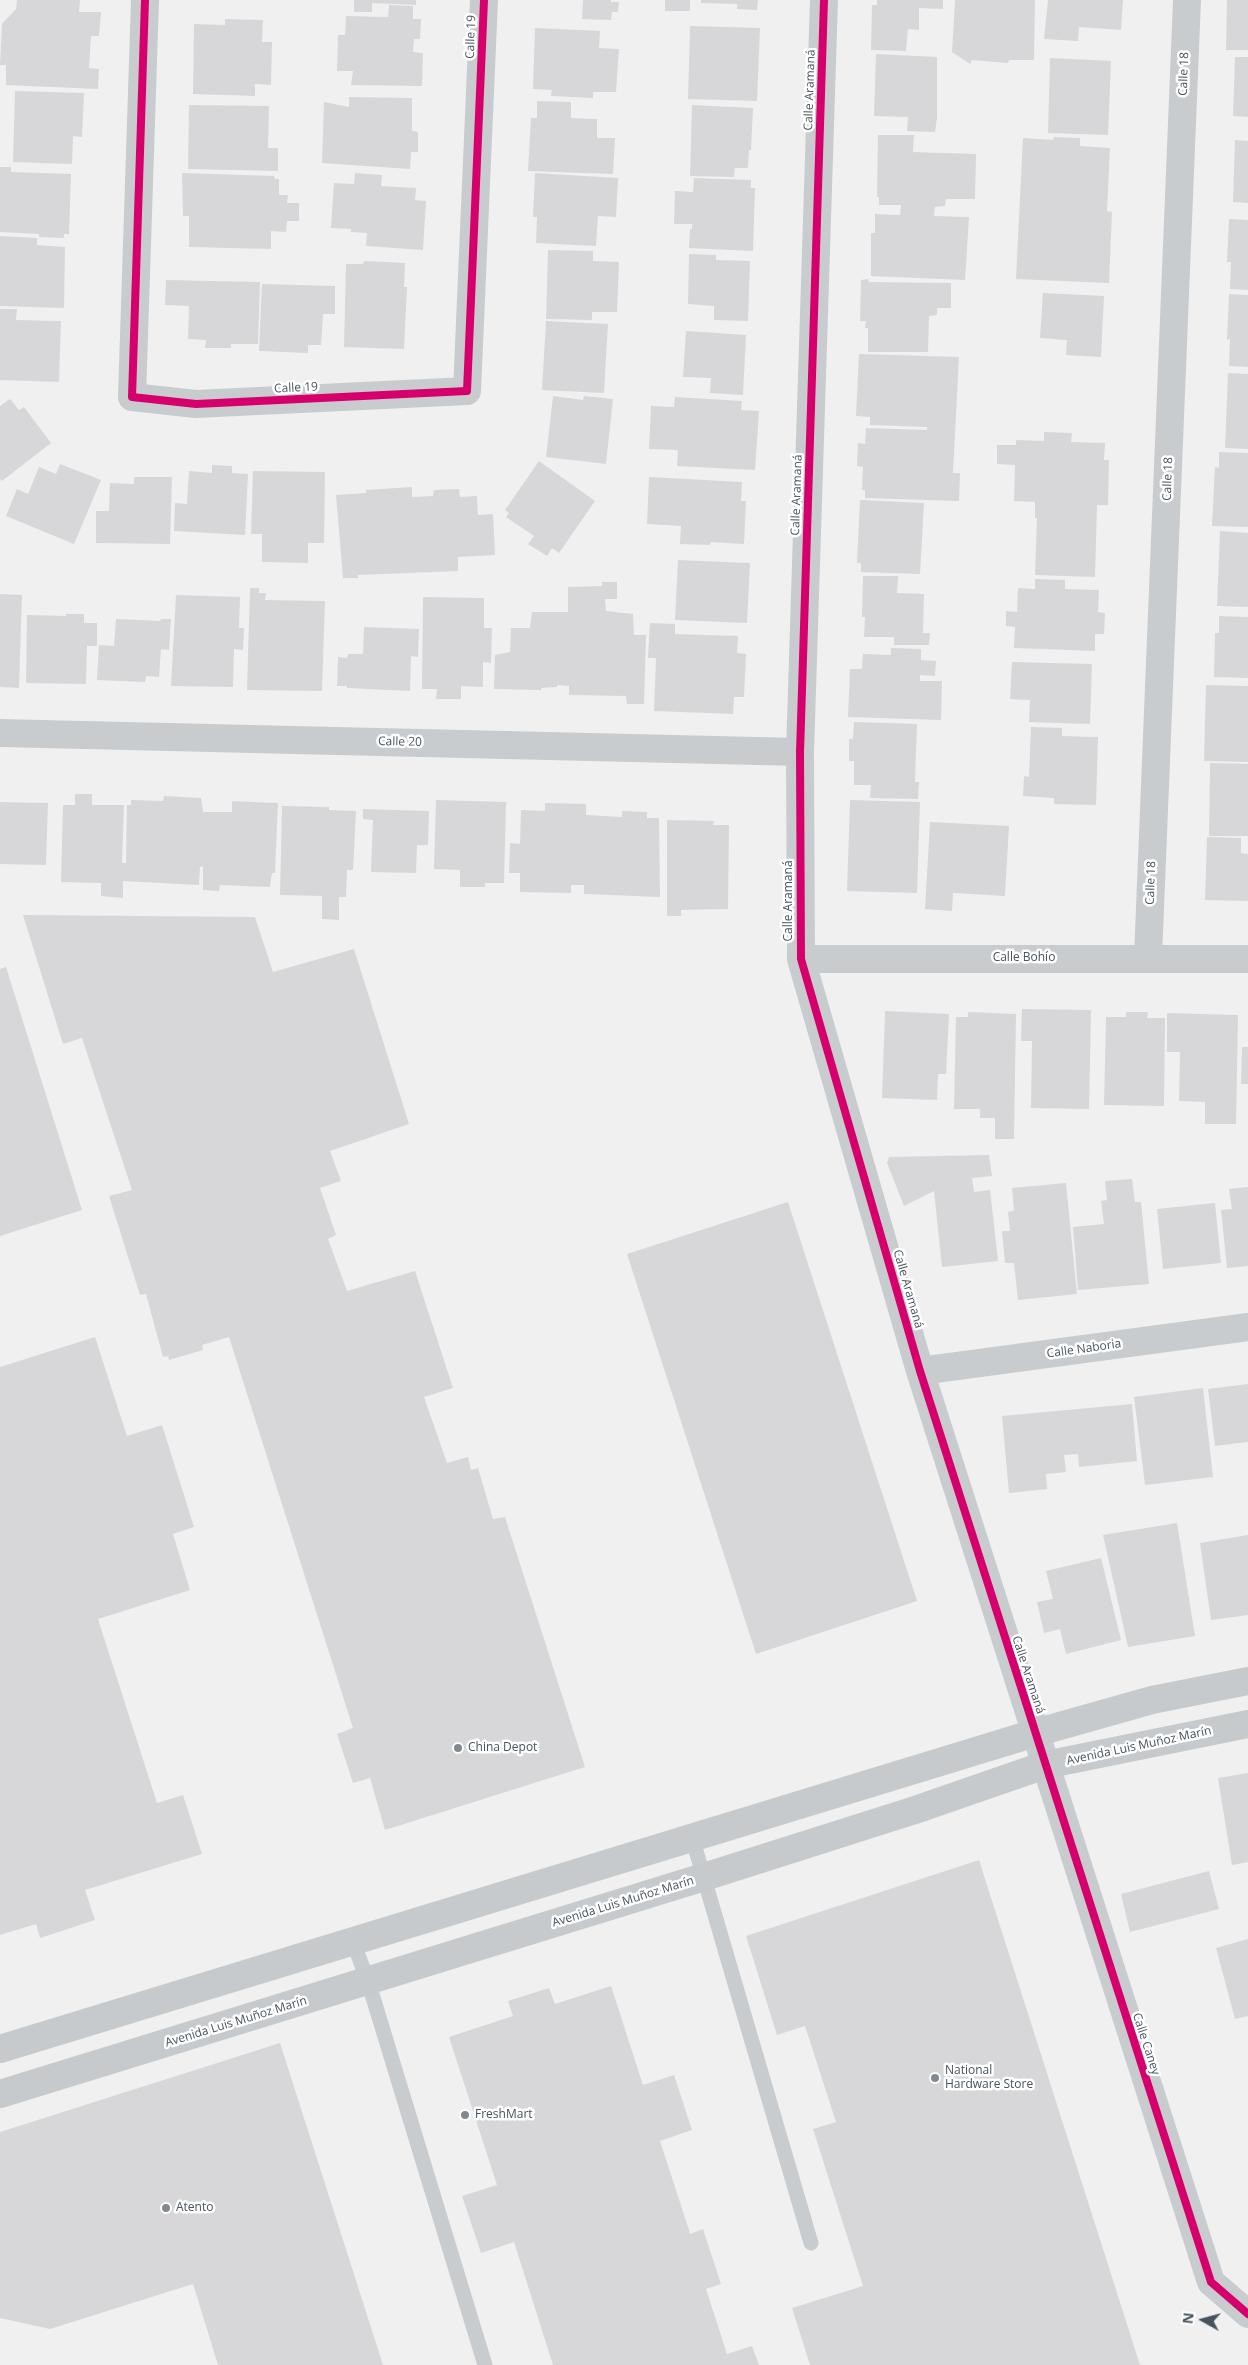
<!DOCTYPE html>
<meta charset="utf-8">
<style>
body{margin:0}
#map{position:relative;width:1248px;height:2365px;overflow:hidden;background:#f1f0f0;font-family:"Open Sans",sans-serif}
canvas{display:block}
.north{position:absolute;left:1178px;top:2295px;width:50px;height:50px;-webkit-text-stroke:4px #fff;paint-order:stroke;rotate:277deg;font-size:14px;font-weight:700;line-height:20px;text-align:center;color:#46535e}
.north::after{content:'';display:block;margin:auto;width:18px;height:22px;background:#46535e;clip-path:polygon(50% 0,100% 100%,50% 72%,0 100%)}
</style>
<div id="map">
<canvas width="1248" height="2365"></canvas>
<div class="north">N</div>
</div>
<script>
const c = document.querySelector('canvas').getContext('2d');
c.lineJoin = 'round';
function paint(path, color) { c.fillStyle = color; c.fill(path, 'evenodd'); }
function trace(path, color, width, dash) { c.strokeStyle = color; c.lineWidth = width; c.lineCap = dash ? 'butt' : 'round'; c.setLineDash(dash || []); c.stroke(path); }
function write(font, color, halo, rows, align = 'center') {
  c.font = font + ' "Open Sans",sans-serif'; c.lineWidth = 5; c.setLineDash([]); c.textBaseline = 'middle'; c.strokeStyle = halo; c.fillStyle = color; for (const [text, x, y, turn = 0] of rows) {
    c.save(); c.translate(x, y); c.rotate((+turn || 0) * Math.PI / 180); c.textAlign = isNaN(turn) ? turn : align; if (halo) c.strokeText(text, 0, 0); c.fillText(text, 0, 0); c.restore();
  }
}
paint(new Path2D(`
 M17,0H80L79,12H101L99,36H91L89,68L99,69L98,89L6,85V65H0L2,24L16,9Z
 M354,0H416V5L372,3V12H354Z
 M583,0H611V2H619L618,12H612L611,20L582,19Z
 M665,0H690V11H665Z
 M701,0H758L757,10L737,9V4L701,3Z
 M877,0H943V9L919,8V30L908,29L906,51L871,50L872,5H877Z
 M955,0H1035L1034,60H1009L1008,63L972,60L970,64L952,52Z
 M1048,0H1123L1121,30L1079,27L1078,41L1044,39Z
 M1227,0H1248V50H1226Z
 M389,5L413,6V19H421L420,39H414L413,52L423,53L422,86L351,85L353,71H337L338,35H345L346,16L388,17Z
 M225,19L263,20L262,42H272L271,85L255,84V96L193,94L194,24L225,25Z
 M690,26L760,28L757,101L688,99Z
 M535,28L600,31L599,48L619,49L616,92H593V98L551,96L552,90L533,89Z
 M876,54L937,57V118L935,132L907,131L908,117L874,116Z
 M1235,57H1248V117L1233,116Z
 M1050,58L1111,61L1108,135L1048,133Z
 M15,91L84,93L82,137L73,136L72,164L13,162Z
 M349,97L412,98V131L418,132V152H411L410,169L322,163L324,102L349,107Z
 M537,101L571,102V118L597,119V138H615L613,174L528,171L531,118H537Z
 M189,105L269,106L268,148H278V171L188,169Z
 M692,105L753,108L751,150H749L748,168H735L734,177L690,176Z
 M878,135H914L913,152L976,154L975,199H946L945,206L935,207L934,216L969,217L965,280L871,276V233H875V214L900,215L901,205H879V197H877Z
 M1054,137L1080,138V146L1110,148L1107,211L1112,212L1109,283L1016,279L1023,138L1053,140Z
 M1235,140L1248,141V203L1233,202Z
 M0,167H11V172L71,174L69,234H64V238L39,237V234L0,232Z
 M182,173L274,176L275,179H279V195H288L287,203H299V221H287L286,232L271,231V249L189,247V216H183Z
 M355,173L382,175L381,186L416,188L415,200L426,201L423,250L366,246L367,233L351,232V229L331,228L334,183L354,184Z
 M535,173L618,178L616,217L598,216L596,246L536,243L537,217H533Z
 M694,178L751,180V188H755L753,251L689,248L690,229H692V224H674L675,191L693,192Z
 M1229,219L1248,220V290L1230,289L1231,262H1227Z
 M0,236L37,238V245L65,247L64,308L0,306Z
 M548,250L593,251V261L619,262L617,312H592V320L546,319Z
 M689,254L716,255V260L750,261L748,321L714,320V306L688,304Z
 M364,261L405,263L404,287H407L404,349L344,347L346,264H363Z
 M868,279L869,282L951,283V308H937V315L929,316L928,352H868V328H865L866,321H860L861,280Z
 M166,280L260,282L258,344H231V348H205L206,340L188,339L189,306L165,305Z
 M262,284L335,286V314H323L321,345H308V353L259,351Z
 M1043,293L1104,296L1101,357L1066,355L1067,340L1040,338Z
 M1229,294L1248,295V367L1229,366L1230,339L1227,340Z
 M0,309H17L16,320L61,321L59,382L0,380Z
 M546,321L608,324L604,393L542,390Z
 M686,331L746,335L743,395L710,393L711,378L683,377Z
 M859,354L959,357L953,473H960L959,501L865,498V490H862L863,467L857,466L858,443L865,444L866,428L927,430V427L870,425V417L856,416Z
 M1228,373L1248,374V449L1225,448Z
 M553,396L583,400L584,396L613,399L606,464L546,457Z
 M675,397L742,401L741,410L759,411L755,470L677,466L678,450L649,449L651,406L674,407Z
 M10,399L19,410L24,407L51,443L2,481L0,479V406Z
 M1044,432L1072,433L1071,442L1105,443L1104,460H1109L1108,505H1097L1095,577L1035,575L1037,518H1035V502L1014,501L1015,465L997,464V445H1016V440L1044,441Z
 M1219,452L1248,453V527L1212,526L1215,467L1219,468Z
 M539,461L595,501L559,553L552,548L547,556L528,544L534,536L506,517L509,513L505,510Z
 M60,464L101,480L74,544L6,516L17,489L28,494L39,467L56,474Z
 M212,465L232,466V473L248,474L245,535L174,531L175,503L187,504L189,471L212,473Z
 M253,471L325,472L324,543H308V563L262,562V534H251Z
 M134,477H172L170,544L96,543V511H109L110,483L134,484Z
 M649,477L742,482L741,501H746L744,544L711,542L710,545L680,544L681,526L647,524Z
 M412,487V497L433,496L434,490L459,489L460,497L477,496L478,515L493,514L495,555L458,557V571L358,575V578H343L336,495L366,493V490Z
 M860,500L924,503L920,574L861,572V563H857Z
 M1220,531L1248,533V607L1217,606Z
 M678,560L750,563L747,623L675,620Z
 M863,576H898L897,593L924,594L923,633H930L929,645H894V637H864L865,617H862Z
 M1035,579L1065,580V589L1099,590L1098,612L1105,613L1104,634H1095V651L1014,648L1015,627L1006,626V611L1017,612L1018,588L1035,589Z
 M602,582H617V599H605L606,611L633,614L634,635H646L644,704H627L626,696L569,695V686L557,685V687L541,688V690L494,689L495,655L510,652L511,628H530L532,612H568V587L602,586Z
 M250,588H259V593H266L265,600L325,601L322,691L247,690Z
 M0,594L22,595L19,688L0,687Z
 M176,595L240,597L239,628H244L243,650L234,649L233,687L171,686Z
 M423,597L484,598V628H492L491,663L483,662V687L461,686V699H436L437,689H422Z
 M66,614H84V623H97V646H87L86,684L26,683L27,615L66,616Z
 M1219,616L1248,617V678L1214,677L1215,633H1219Z
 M116,619L160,621L161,619H171L169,650L161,649L159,677L146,676L145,682L97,680L99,645L114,646Z
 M650,623L675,624V634L738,636L737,653L746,654L744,697H734L733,714L654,711L656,658H648Z
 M364,627L419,629L418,657L411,656L410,691L347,688V686H337L338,657L347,658L348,654H363Z
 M891,648L921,649V660L936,661L935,676L920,675V681H942L941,720L848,717L850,669H862L863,654L891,655Z
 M1012,662L1092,664L1090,724L1029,722L1030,700L1010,699Z
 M1206,685L1248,686V762L1204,761Z
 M854,722L917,724L915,782H919L918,799L870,798L871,785H854V761H849V739H853Z
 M1031,727L1062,728V736L1098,737L1096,805L1054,804V798L1023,796L1024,776L1029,777Z
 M1210,763L1248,764V836H1209Z
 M75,794H92V805H124L122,863H126L127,805H131V800L163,801L164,796L201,798L203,812H232V801L278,803L275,873H272L270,887L220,885L219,891L203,890V866L200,867L199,885L123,881V898L101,896V883L61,882L63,805H75Z
 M436,800L506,802L504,883H485V887H460V870L434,869Z
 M850,800L920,802L917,893L847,891Z
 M0,802L48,803L46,865L0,864Z
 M545,803L586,804V815L622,817V811L647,812V818H659L660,897L584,894V885H571V893L520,892V873H509L510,843L520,844L521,810L545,811Z
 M282,806L329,807V810L356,811L353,870H347L346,897H339V920L322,919V896L280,895Z
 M363,809L429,811L428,845H417L416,873L371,872L373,820L363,819Z
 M667,820L714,821L713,825H729L728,909L681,910V916H667Z
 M930,822L1009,826L1005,896L953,893L952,911L925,909Z
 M1207,837L1241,838V853L1248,854V901L1205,900Z
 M23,915L255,917L273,972L354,949L409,1124L330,1151L341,1181L320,1188L336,1235L328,1239L347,1291L415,1271L453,1388L424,1397L447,1463L468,1457L471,1470L478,1468L493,1519L505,1517L585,1767L385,1830L370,1778L353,1783L337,1734L353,1728L229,1337L202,1345L203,1350L169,1360L168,1356L163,1357L146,1294L140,1295L109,1196L132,1190L82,1038L63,1044Z
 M6,967L82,1210L0,1236V969Z
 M1022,1009L1091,1010L1089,1109L1031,1108L1032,1041H1021Z
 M885,1011L949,1014L946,1074H938L937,1100L882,1098Z
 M968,1012L1016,1014L1014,1139H995V1118H980V1109H954L956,1017H968Z
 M1126,1012H1148L1147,1018H1165L1164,1106L1104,1105L1106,1017H1126Z
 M1167,1013L1238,1015L1236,1124H1205V1102L1179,1101L1180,1052H1167Z
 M1242,1047H1248V1084H1241Z
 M989,1155L992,1176L972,1178L974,1192L990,1190L998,1261L942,1267L934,1191L904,1206L887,1163L889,1157Z
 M1132,1179L1135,1202H1141L1149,1284L1078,1290L1073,1227L1104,1224L1101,1201L1107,1200L1105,1181Z
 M1066,1183L1077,1294L1018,1300L1014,1263H1005L1002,1231H1010L1008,1212L1014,1211L1012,1188Z
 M1248,1187V1266L1227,1268L1221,1210L1232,1209L1229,1189Z
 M788,1202L917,1601L756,1654L627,1254Z
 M1215,1203L1221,1263L1163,1269L1157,1209Z
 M95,1337L127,1436L162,1425L194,1527L173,1534L190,1590L98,1619L157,1803L183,1795L202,1854L85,1890L95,1920L40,1938L36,1924L0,1935V1367Z
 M1248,1384V1442L1215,1446L1208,1389Z
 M1203,1388L1213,1477L1145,1485L1134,1397Z
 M1132,1404L1137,1461L1079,1467L1078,1454L1064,1455L1066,1472L1046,1474L1047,1489L1009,1493L1002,1416Z
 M1177,1523L1195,1636L1128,1647L1103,1535Z
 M1248,1535V1615L1211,1620L1200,1543Z
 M1101,1558L1121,1640L1066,1654L1060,1629L1044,1633L1037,1602L1053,1599L1046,1571Z
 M1248,1773V1862L1232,1865L1218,1778Z
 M979,1860L1140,2365H810L792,2308L863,2286L813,2129L836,2122L805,2026L777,2035L746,1936Z
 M1209,1871L1219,1909L1130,1932L1121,1894Z
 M1248,1939V2016L1235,2019L1216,1948Z
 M611,1986L643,2085L674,2075L692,2130L660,2141L689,2230L690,2234L703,2229L721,2284L706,2289L727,2354L752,2346L759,2365H553L514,2242L481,2253L462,2196L497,2185L449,2037L513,2016L508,2001L549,1988L555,2004Z
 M280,2043L383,2365H218L193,2284L50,2329L0,2318V2132Z`), '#d7d7d9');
trace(new Path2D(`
 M692,1837L811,2243
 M353,1942L368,1981L485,2365`), '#c9cccf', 15);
trace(new Path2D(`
 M145,0L132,397L196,404L467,391L484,0
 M824,0L800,752L801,959L920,1371L1211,2282L1248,2314
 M0,733L800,752
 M1148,957L1187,0
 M801,959H1248
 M920,1371L1248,1327`), '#c9cccf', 28);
trace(new Path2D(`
 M0,2049L1035,1733L1152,1700L1248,1681
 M0,2094L704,1877L915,1810L1045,1765L1248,1724`), '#c6cacd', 28);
trace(new Path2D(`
 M145,0L132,397L196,404L467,391L484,0
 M824,0L800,752L801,959L920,1371L1211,2282L1248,2314`), '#d6006c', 8);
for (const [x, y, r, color] of [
 [458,1748,5,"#828a91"],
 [935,2078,5,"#828a91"],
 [465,2115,5,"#828a91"],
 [166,2208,5,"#828a91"]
]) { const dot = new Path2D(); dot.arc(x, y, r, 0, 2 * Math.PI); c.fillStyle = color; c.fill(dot); trace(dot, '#fff', 2); }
write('12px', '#46535e', '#fff', [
 ["Calle 19",471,37,-88],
 ["Calle 18",1184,74,-88],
 ["Calle Aramaná",810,90,-88],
 ["Calle 19",296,388,-3],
 ["Calle 18",1168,479,-88],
 ["Calle Aramaná",797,495,-88],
 ["Calle 20",400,742,1],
 ["Calle 18",1151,883,-88],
 ["Calle Aramaná",789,901,-90],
 ["Calle Bohío",1024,958],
 ["Calle Aramaná",908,1289,74],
 ["Calle Naboria",1084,1349,-8],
 ["Calle Aramaná",1028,1675,72],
 ["Avenida Luis Muñoz Marín",1139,1746,-12],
 ["Avenida Luis Muñoz Marín",623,1902,-17],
 ["Avenida Luis Muñoz Marín",236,2022,-17],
 ["Calle Caney",1146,2044,72]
]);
write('12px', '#46535e', '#fff', [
 ["China Depot",468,1748],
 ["National",945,2071],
 ["Hardware Store",945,2085],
 ["FreshMart",475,2115],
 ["Atento",176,2208]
], 'left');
</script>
